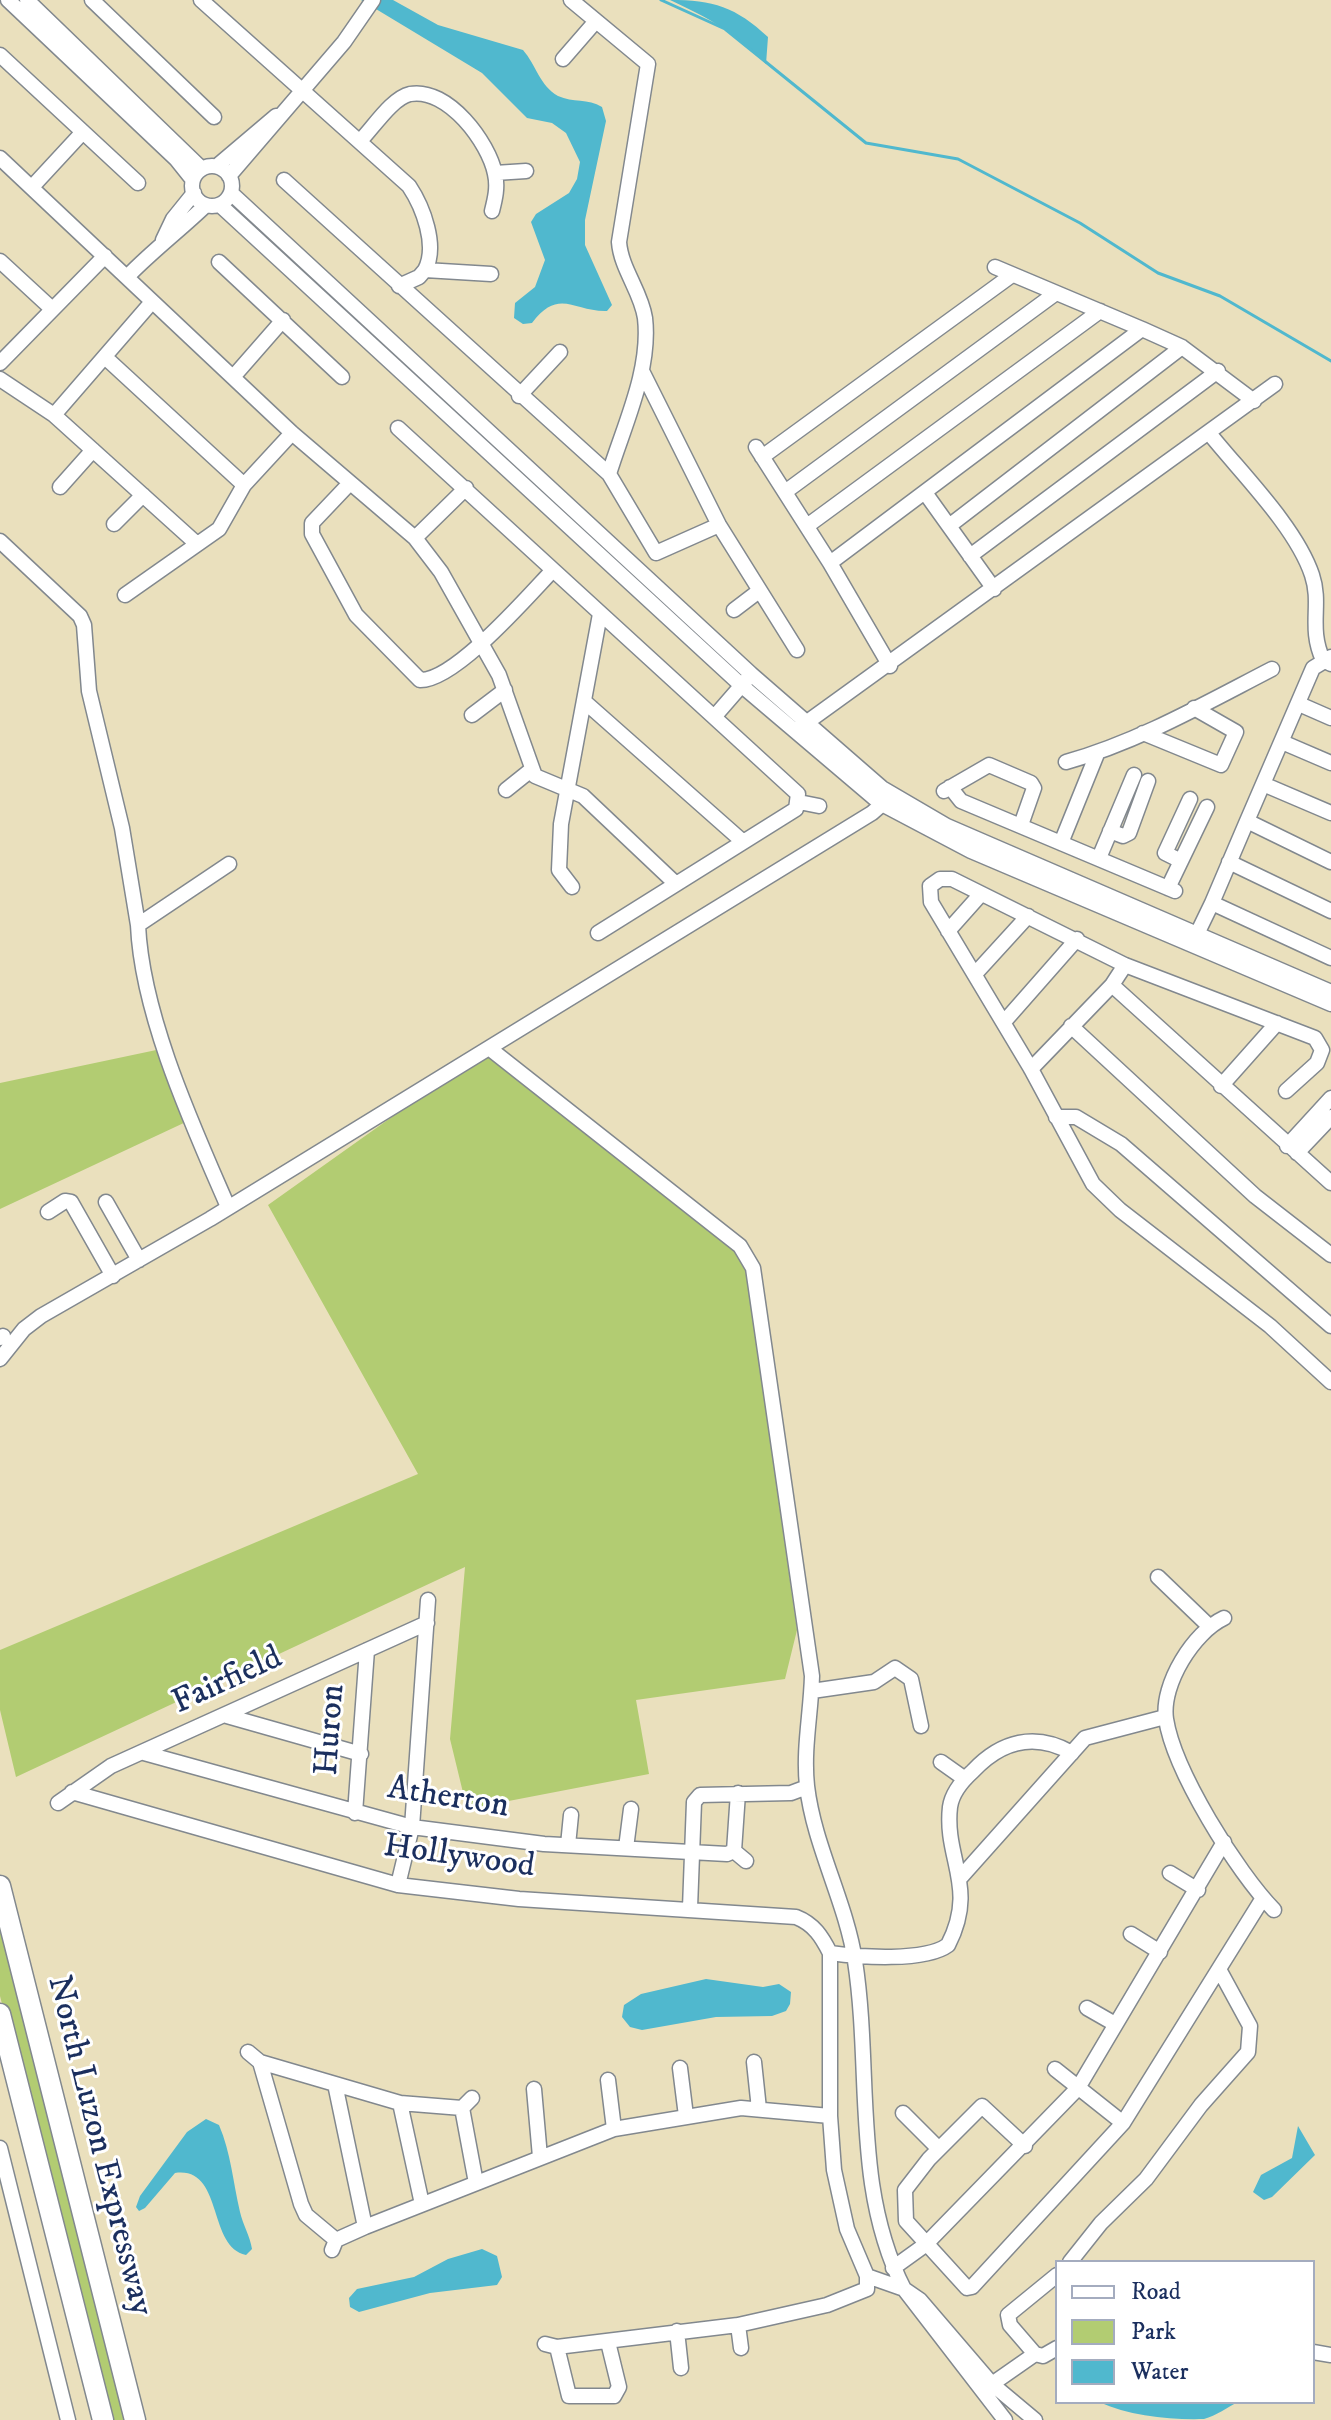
<!DOCTYPE html>
<style>
body{margin:0}
#map{position:relative;width:1331px;height:2420px;overflow:hidden;background:#eae0bd;font-family:"IM FELL DW Pica",serif}
canvas{display:block}
.legend{position:absolute;left:1055px;top:2260px;width:260px;height:144px;box-sizing:border-box;background:#fff;border:2px solid #a4acbf;margin:0;padding:10px 14px;list-style:none;font-size:24px;color:#1b2f5e}
.legend li{display:flex;align-items:center;gap:16px;height:40px}
.legend b{width:40px;border:2px solid #a4acbf}
</style>
<div id="map">
<canvas width="1331" height="2420"></canvas>
<ul class="legend">
<li><b style="height:10px;background:#fff"></b>Road</li>
<li><b style="height:22px;background:#b2cc72"></b>Park</li>
<li><b style="height:22px;background:#50b8ce"></b>Water</li>
</ul>
</div>
<script>
const c = document.querySelector('canvas').getContext('2d');
c.lineJoin = 'round';
function paint(path, color) { c.fillStyle = color; c.fill(path, 'evenodd'); }
function trace(path, color, width, dash) { c.strokeStyle = color; c.lineWidth = width; c.lineCap = dash ? 'butt' : 'round'; c.setLineDash(dash || []); c.stroke(path); }
function write(font, color, halo, rows, align = 'center') {
  c.font = font + ' "IM FELL DW Pica",serif'; c.lineWidth = 6; c.setLineDash([]); c.textBaseline = 'middle'; c.strokeStyle = halo; c.fillStyle = color; for (const [text, x, y, turn = 0] of rows) {
    c.save(); c.translate(x, y); c.rotate((+turn || 0) * Math.PI / 180); c.textAlign = isNaN(turn) ? turn : align; if (halo) c.strokeText(text, 0, 0); c.fillText(text, 0, 0); c.restore();
  }
}
paint(new Path2D(`
 M161,1049L188,1121L0,1209V1083Z
 M487,1056L729,1244L745,1262L797,1630L785,1679L636,1700L649,1774L467,1809L450,1739L465,1567L16,1777L0,1710V1650L418,1474L268,1205L427,1092Z
 M0,1916L129,2420H107L0,1996Z`), '#b2cc72');
paint(new Path2D(`
 M361,0H393L438,25L523,50C536,65 540,86 558,96C573,103 588,98 602,107L606,121L585,220V245L612,305L607,311C574,312 559,287 532,323L523,324L514,318L515,303L535,287L545,260L531,222L536,214L569,193L577,179L580,162L566,133L552,123L527,118L482,73Z
 M670,0C713,0 736,7 768,37L766,64C738,34 707,17 670,0Z
 M706,1979L763,1987L779,1984L791,1992L790,2004L786,2011L772,2016L716,2017L642,2030L630,2027L622,2017L624,2005L641,1994Z
 M206,2119L219,2125C231,2153 233,2182 240,2212C243,2225 250,2236 252,2249L246,2255C207,2247 224,2166 175,2173L145,2208L139,2211L136,2207L140,2196L187,2132Z
 M1298,2126L1315,2155L1272,2197L1264,2200L1253,2192L1261,2175L1292,2158Z
 M482,2249L497,2256L502,2277L497,2285L430,2293L359,2312L350,2307L349,2298L357,2289L414,2277L448,2259Z
 M1099,2402H1238C1228,2407 1216,2416 1204,2419C1170,2420 1129,2416 1099,2402Z`), '#50b8ce');
trace(new Path2D(`
 M661,0L725,29L866,143L958,159L1080,223L1158,273L1220,296L1331,361`), '#50b8ce', 3);
const minor = new Path2D(`
 M8,0L176,159L192,179
 M27,0L200,167
 M92,0L214,117
 M201,0L409,186C423,207 438,246 425,270
 M571,0L648,64L619,242C621,269 641,291 645,318C651,370 624,425 609,474
 M0,55L138,183
 M563,59L596,21
 M360,141C373,128 392,98 410,94C448,87 489,143 495,174C498,187 495,199 492,211
 M0,158L292,433L415,538L441,572L499,675L535,776L583,796L675,883
 M192 186a20 20 0 1 1 40 0a20 20 0 1 1-40 0Z
 M217,166L276,116
 M495,173L526,171
 M229,176L344,42L373,0
 M284,180L609,474L656,553L719,525
 M32,187L82,133
 M231,193L751,674L882,788L947,826L1331,992
 M220,205L741,685L880,803L971,851L1331,1004
 M163,240L173,219L194,193
 M0,261L51,308
 M219,262L342,377
 M995,267L1142,329
 M127,277C152,251 180,230 206,205
 M399,286L419,277L425,270L491,274
 M106,358L244,485
 M0,363L105,256
 M642,371L719,525L797,650
 M234,376L283,320
 M0,379L54,415L197,544
 M519,396L560,352
 M54,415L151,303
 M398,428L798,794L796,809L598,933
 M1209,433C1241,473 1296,527 1312,575C1322,605 1308,627 1323,660L1331,664
 M756,447L830,563
 M762,457L1012,275
 M350,483L312,523V534L356,615L420,680C455,681 529,595 553,570
 M60,487L93,450
 M785,492L1056,293
 M926,494L994,589
 M114,524L143,495
 M807,526L1100,311
 M949,526L1182,347
 M415,538L466,488
 M0,541L80,616L84,625L89,691L122,828L138,925
 M970,556L1218,371
 M125,595L219,529L244,485L292,433
 M734,610L759,591
 M890,666L830,563L1142,329L1182,347L1254,401
 M585,702L741,840
 M1299,704L1331,718
 M472,715L505,690
 M715,716L748,678
 M799,728L1275,384
 M1143,733L1221,765L1236,732L1194,708
 M1282,742L1331,763
 M1066,762C1138,742 1206,703 1272,669
 M1263,784L1331,813
 M950,787L961,801L1175,891
 M506,790L531,770
 M944,791L989,765L1031,783L1034,788L1021,825
 M799,802L819,806
 M1247,821L1313,668L1331,657
 M1110,831L1123,836L1129,833L1148,781
 M1061,843L1097,754
 M1099,858L1134,775
 M1181,861L1165,853L1190,799
 M1229,862L1331,911
 M1331,862L1247,821L1212,903L1331,958
 M572,887L559,870L561,824L600,614
 M1168,888L1207,807
 M948,931L981,894
 M1198,932L1212,903
 M975,974L1028,916
 M1112,985L1331,1183
 M1004,1022L1077,939
 M1071,1026L1255,1196L1331,1255
 M489,1048L740,1246L753,1268L812,1676C811,1713 803,1749 807,1786C814,1846 846,1902 855,1961C872,2072 852,2187 904,2289L1005,2420
 M1031,1069L1112,985L1125,965
 M1221,1086L1277,1023
 M1286,1091L1317,1063L1322,1050L1315,1038L1125,965L952,879H940L930,886L931,902L1031,1069L1093,1184L1120,1210L1270,1326L1331,1382
 M1056,1117H1076L1121,1144L1331,1326
 M1287,1146L1331,1098
 M1297,1153L1331,1117
 M106,1202L139,1260
 M228,1207C192,1124 142,1015 138,925L229,864
 M48,1212L65,1201L71,1202L113,1276
 M0,1338L3,1336
 M0,1359L24,1329L41,1316L210,1219L872,813L880,806L881,796
 M1158,1577L1209,1626
 M1224,1618C1194,1632 1161,1684 1166,1719C1174,1771 1237,1872 1274,1910
 M812,1691L874,1682L895,1668L911,1679L921,1726
 M227,1716L361,1754
 M144,1753L412,1827L544,1844L727,1854L734,1851L746,1861
 M941,1762L965,1779
 M72,1792L398,1885L519,1899L796,1917C814,1924 822,1937 830,1953V2116L834,2170L847,2229L867,2276V2289L827,2305L738,2325L557,2347L545,2344
 M58,1803L111,1766L427,1623
 M355,1813L367,1650
 M568,1845L571,1815
 M626,1848L631,1809
 M734,1851L738,1793
 M1170,1873L1198,1890
 M961,1877L1085,1738L1165,1717
 M398,1885L412,1827L428,1600
 M690,1908L694,1802L700,1795L791,1793L807,1787
 M1131,1934L1160,1952
 M830,1953C859,1957 925,1962 948,1945C978,1887 944,1859 950,1807C952,1793 963,1780 973,1771C1001,1741 1035,1732 1072,1753
 M1087,2008L1115,2024
 M248,2052L260,2062L400,2103L462,2108L472,2098
 M260,2062L301,2204L306,2215L336,2240
 M754,2062L759,2109
 M680,2068L686,2116
 M1055,2069L1123,2123
 M608,2080L614,2129
 M335,2084L365,2227
 M534,2089L540,2157
 M400,2103L422,2204
 M462,2108L476,2183
 M903,2113L939,2149
 M1025,2146L982,2106L929,2159L905,2190L906,2221L967,2288L972,2287L1123,2123L1263,1898
 M0,2148L68,2420
 M332,2250L336,2240L365,2227L614,2129L741,2108L830,2116
 M1070,2262L1101,2223L1146,2179L1201,2105L1248,2052L1250,2026L1220,1971
 M893,2268L925,2245L1078,2088L1224,1842
 M867,2276L904,2289L920,2300L992,2384L1035,2420
 M738,2325L741,2348
 M677,2331L681,2368
 M557,2347L569,2396H614L619,2387L608,2342
 M1313,2352L1331,2355
 M1035,2354L1010,2325L1008,2315L1057,2275
 M992,2384L1035,2354L1043,2356L1057,2348`);
const highway = new Path2D(`
 M0,1886L135,2420
 M0,2014L103,2420`);
trace(minor, '#82888e', 17);
trace(highway, '#82888e', 23);
trace(minor, '#fff', 14);
trace(highway, '#fff', 20);
write('34px', '#1b2f5e', '#fff', [
 ["Fairfield",228,1682,-25],
 ["Huron",332,1730,-86],
 ["Atherton",448,1799,9],
 ["Hollywood",459,1858,8],
 ["North Luzon Expressway",98,2146,76]
]);
</script>
